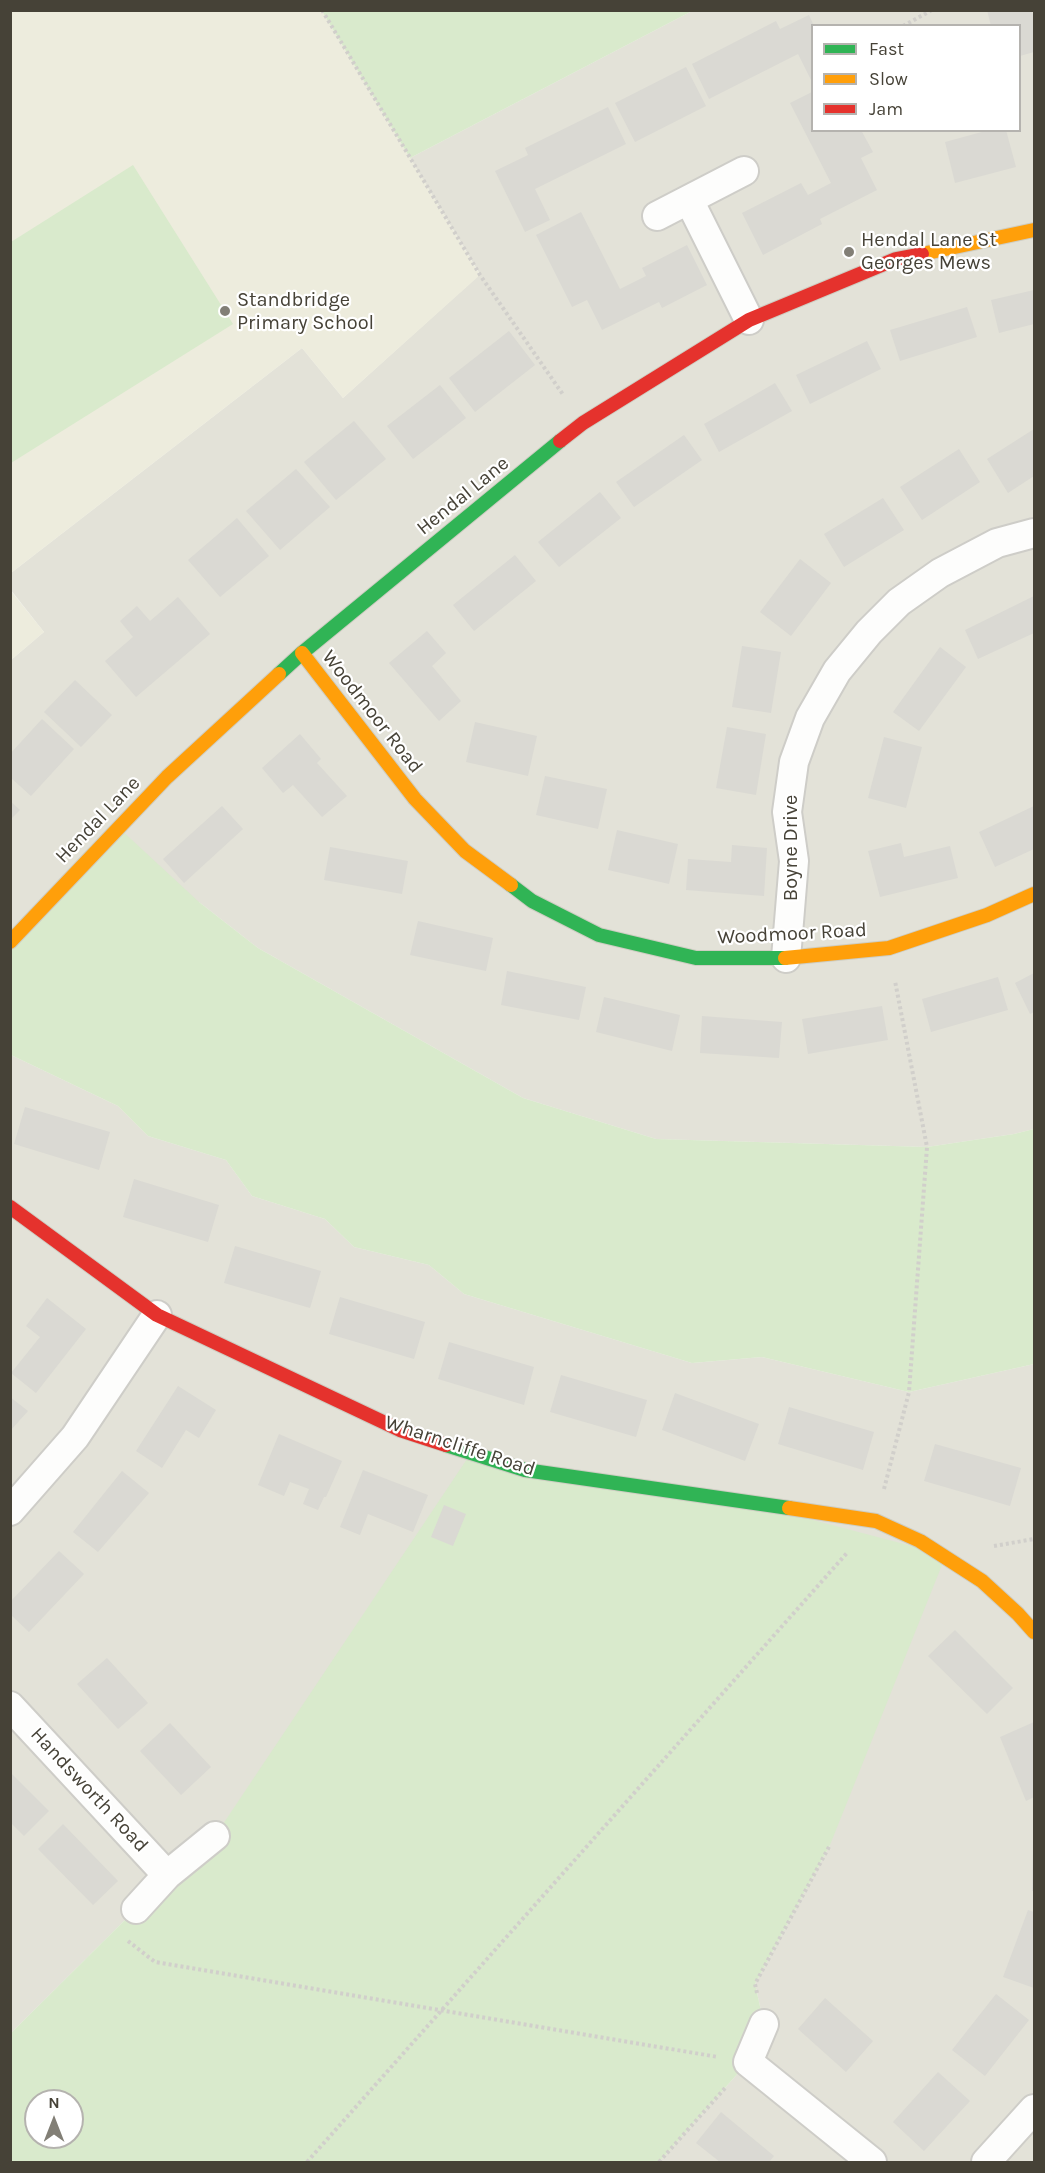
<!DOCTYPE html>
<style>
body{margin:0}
#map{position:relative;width:1045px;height:2173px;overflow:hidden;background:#f0f0eb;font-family:Karla,sans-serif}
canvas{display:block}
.frame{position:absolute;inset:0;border:12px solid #464237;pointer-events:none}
.legend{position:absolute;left:811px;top:24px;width:210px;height:108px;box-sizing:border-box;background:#fff;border:2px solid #b5b3af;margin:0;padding:8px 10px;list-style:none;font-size:18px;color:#464237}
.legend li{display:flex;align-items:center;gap:12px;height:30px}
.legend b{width:30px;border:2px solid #b5b3af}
.north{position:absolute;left:24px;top:2089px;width:60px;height:60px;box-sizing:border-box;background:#fff;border:2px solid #b5b3af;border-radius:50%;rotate:0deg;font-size:16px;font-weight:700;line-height:24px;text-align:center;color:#464237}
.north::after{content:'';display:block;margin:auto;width:21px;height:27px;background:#827f76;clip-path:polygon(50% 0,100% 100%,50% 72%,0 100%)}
</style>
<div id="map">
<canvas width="1045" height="2173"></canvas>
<div class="frame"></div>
<ul class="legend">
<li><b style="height:8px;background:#30b455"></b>Fast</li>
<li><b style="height:8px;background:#ff9f0a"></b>Slow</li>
<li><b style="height:8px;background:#e5322d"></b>Jam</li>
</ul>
<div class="north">N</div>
</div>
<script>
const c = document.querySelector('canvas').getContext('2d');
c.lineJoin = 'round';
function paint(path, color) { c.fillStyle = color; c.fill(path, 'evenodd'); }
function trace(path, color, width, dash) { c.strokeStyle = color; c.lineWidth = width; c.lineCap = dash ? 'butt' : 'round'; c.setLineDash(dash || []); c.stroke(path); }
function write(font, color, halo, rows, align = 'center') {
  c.font = font + ' Karla,sans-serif'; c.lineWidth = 4.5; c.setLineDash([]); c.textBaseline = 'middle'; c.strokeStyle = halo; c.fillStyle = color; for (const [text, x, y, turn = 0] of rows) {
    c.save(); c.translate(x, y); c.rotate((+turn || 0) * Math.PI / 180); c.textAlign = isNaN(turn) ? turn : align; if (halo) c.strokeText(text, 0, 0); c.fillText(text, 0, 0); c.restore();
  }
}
paint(new Path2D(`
 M692,11H1034V1129L1014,1134L927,1147L656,1139L523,1098L258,948L199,902L11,942V660L44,632L11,590V573L302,348L343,398L480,274L410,158ZM812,26H1020V130H812Z
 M11,1055L118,1106L148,1136L226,1160L252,1196L325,1219L354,1247L429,1265L464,1294L692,1363L762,1357L909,1392L1034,1364V2162H659L748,2062L764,2024L755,1984L830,1845L215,1836L136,1909L11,2033Z`), '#e3e2d8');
paint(new Path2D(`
 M11,11H322L480,275L343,398L302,348L11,573Z
 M10,590L44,632L11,660H10Z`), '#edecdd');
paint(new Path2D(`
 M322,11H692L410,158Z
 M133,165L233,324L11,463V242Z
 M118,827L199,902L258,948L523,1098L656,1139L927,1147L1014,1134L1034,1129V1364L909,1392L762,1357L692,1363L464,1294L429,1265L354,1247L325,1219L252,1196L226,1160L148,1136L118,1106L11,1055V942Z
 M471,1453L752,1504L946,1555L830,1845L755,1984L764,2024L748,2062L659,2162H11V2033L136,1909L215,1836ZM36,2101H72V2137H36Z`), '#d9eacc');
paint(new Path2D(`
 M987,10H1032L1034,20V52L1020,56V26H991Z
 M809,15L814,26H812V82L798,54L709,99L692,64L776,21L780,29Z
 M686,67L706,106L635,142L615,103Z
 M812,92V130H861L873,152L861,158L877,190L820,219L822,224L763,255L742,213L801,183L808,195L831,183L790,103Z
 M608,107L626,144L535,189L550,220L525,232L495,171L528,155L525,148Z
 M989,130H1006L1016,167L955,183L945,142Z
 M581,212L620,289L646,276L642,268L687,245L707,285L662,308L659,302L602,330L587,300L572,307L536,235Z
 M1034,290V324L999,333L991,300Z
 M967,307L977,337L900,361L890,330Z
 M509,331L535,365L475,412L449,378Z
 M867,341L881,369L810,404L796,375Z
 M775,383L792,411L719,452L704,424Z
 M440,385L466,418L413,459L387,426Z
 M354,421L386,459L336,500L304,462Z
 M1034,429V476L1008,493L987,459Z
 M684,435L702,460L634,507L616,482Z
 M959,449L980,482L922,520L900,487Z
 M296,469L330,507L280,550L246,511Z
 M600,492L621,518L559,567L538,542Z
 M883,498L904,530L844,567L824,534Z
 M237,518L269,556L220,597L188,560Z
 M515,555L536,581L474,631L453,605Z
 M800,559L831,583L791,636L760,612Z
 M1034,596V633L978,659L965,630Z
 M178,597L210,634L136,697L105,661L133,637L120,621L137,606L150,621Z
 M427,631L446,653L432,666L461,701L439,721L389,663Z
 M742,646L781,652L771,713L732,707Z
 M940,647L966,667L919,731L893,712Z
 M75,680L112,715L81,747L44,712Z
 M42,719L74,749L31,796L10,777V754Z
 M475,722L537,736L528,776L466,762Z
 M727,727L766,734L756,795L716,788Z
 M300,734L321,759L317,763L347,796L322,817L293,785L283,793L262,768Z
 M884,737L922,747L906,808L868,798Z
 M545,776L607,789L598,829L536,815Z
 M10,801L20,810L10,820Z
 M222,806L243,829L184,883L163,859Z
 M1034,806V849L995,867L979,832Z
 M617,830L678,844L669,884L608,870Z
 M901,843L904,857L950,846L958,878L880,897L868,851Z
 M732,845L767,848L764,896L686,890L688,859L731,862Z
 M330,847L408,861L402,894L324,880Z
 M418,921L493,938L486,971L410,955Z
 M507,971L586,987L579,1020L501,1005Z
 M1034,973V1012L1030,1014L1015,983Z
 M998,977L1008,1010L931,1032L922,999Z
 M604,997L680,1015L672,1051L596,1032Z
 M882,1006L888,1040L808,1054L802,1019Z
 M702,1016L782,1022L779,1058L700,1053Z
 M25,1107L110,1132L99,1170L14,1144Z
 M134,1179L219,1205L208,1242L123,1217Z
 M235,1246L321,1271L310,1308L224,1283Z
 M340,1297L425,1322L414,1359L329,1334Z
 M47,1298L86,1329L36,1393L11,1373L40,1337L26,1326Z
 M449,1342L534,1367L524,1405L438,1379Z
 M561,1375L647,1400L636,1437L550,1412Z
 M178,1386L216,1410L199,1438L186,1430L162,1468L136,1451Z
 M675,1393L759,1424L745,1461L662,1430Z
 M10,1397L28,1411L10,1431Z
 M789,1407L874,1432L863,1470L778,1444Z
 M279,1434L342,1461L326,1497H324L318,1510L303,1504L309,1489L290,1482L284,1496L258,1485Z
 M935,1444L1021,1468L1010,1506L924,1481Z
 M363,1470L428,1495L413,1532L368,1514L360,1535L340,1527Z
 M122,1471L149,1493L98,1552L73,1532Z
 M444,1505L466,1514L453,1546L431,1537Z
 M59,1551L84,1574L29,1632L10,1614V1602Z
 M955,1630L1013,1688L987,1714L928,1656Z
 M107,1658L148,1703L118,1729L77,1684Z
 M1034,1722V1797L1026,1801L1000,1737Z
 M170,1723L211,1767L181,1795L140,1751Z
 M10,1772L49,1811L24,1836L10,1822Z
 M63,1824L118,1881L93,1905L38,1849Z
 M1033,1841H1034V1891H1032Z
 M1028,1910L1034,1912V1988L1003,1977Z
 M996,1994L1029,2020L985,2076L952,2050Z
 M825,1998L873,2041L846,2072L798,2029Z
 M938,2072L970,2101L924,2151L893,2122Z
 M721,2112L774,2156L769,2162H720L696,2143Z`), '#dad9d3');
const street = new Path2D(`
 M689,200L749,320
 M657,216L744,171
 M786,958L794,861L787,812L794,762L810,718L837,671L869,632L899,602L940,573L997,543L1034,533
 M10,1511L75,1437L157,1315
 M10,1706L167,1875
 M136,1909L167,1875L215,1836
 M764,2024L748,2062L872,2162
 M986,2162L1034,2109`);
const fast = new Path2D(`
 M279,674L302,653L560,441
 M511,885L532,901L599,935L696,958H785
 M446,1445L525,1470L789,1508`);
const slow = new Path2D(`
 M922,254L1034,230
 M302,653L415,799L465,851L511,885
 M10,942L167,777L279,674
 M785,958L889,948L987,915L1034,894
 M789,1508L876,1521L920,1541L982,1581L1018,1614L1034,1632`);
const jam = new Path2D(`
 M560,441L583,423L749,320L896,259L922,254
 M10,1207L157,1315L400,1430L446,1445`);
trace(street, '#cecdc8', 32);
trace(fast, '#cecdc2', 16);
trace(slow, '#cecdc2', 16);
trace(jam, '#cecdc2', 16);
trace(new Path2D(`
 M322,10L480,275L564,396
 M903,26L932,10
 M884,1489L909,1392L927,1147L895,981
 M994,1546L1034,1539
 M128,1941L155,1962L718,2057
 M757,1993L755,1984L830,1845
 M307,2162L847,1553
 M659,2162L726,2087`), '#d1cfcb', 4, [3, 3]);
trace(street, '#fdfdfc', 28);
trace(fast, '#30b455', 14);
trace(slow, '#ff9f0a', 14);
trace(jam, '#e5322d', 14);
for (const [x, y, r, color] of [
 [849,252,6,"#827f76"],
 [225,311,6,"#827f76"]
]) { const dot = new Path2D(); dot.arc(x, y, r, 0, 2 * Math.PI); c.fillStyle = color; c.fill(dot); trace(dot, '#fff', 2); }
write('20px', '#464237', '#fff', [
 ["Hendal Lane St",861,240],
 ["Georges Mews",861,263],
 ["Standbridge",237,300],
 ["Primary School",237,323]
], 'left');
write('20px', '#464237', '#fff', [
 ["Hendal Lane",463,496,-39],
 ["Woodmoor Road",372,712,52],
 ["Hendal Lane",98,820,-46],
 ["Boyne Drive",791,848,-90],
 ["Woodmoor Road",792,934,-3],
 ["Wharncliffe Road",460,1446,18],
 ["Handsworth Road",89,1790,47]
]);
</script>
